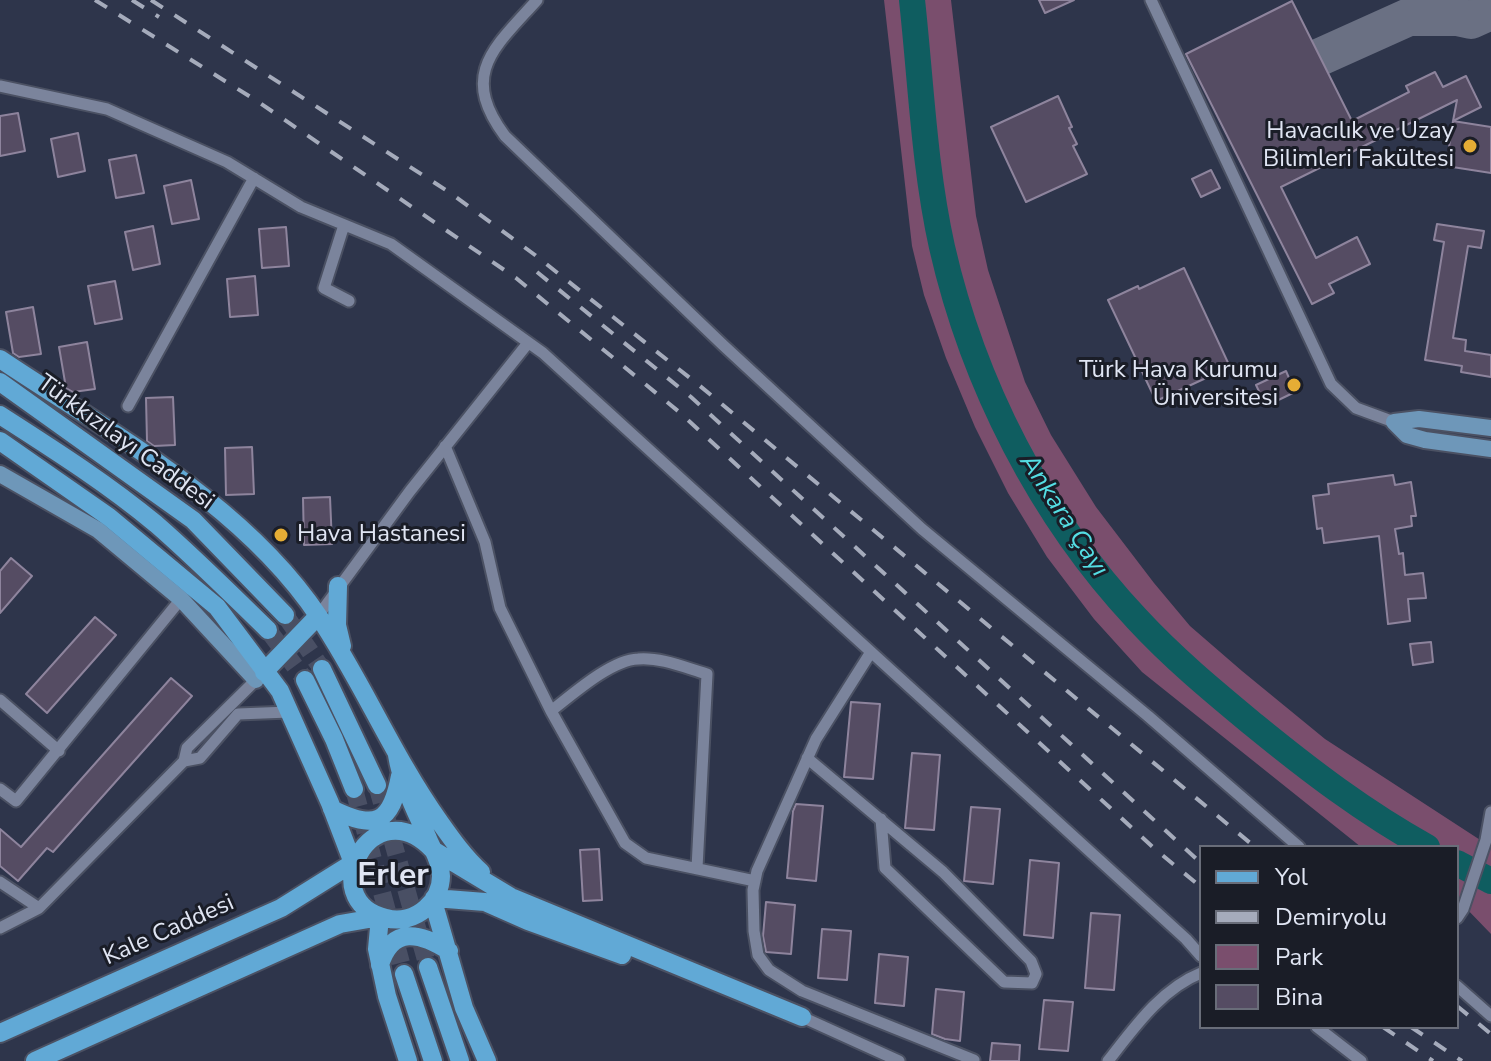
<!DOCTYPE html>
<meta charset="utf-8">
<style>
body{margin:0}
#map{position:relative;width:1491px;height:1061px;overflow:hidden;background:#2e354b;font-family:"Nunito Sans",sans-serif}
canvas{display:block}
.legend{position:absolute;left:1199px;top:845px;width:260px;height:184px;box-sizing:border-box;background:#1a1d27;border:2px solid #696d79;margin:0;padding:10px 14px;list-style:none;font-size:24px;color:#e0e5f3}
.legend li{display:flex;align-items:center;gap:16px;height:40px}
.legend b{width:40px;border:2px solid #696d79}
</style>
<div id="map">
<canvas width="1491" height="1061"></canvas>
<ul class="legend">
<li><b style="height:10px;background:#61a9d6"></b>Yol</li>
<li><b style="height:10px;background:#a5abbb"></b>Demiryolu</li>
<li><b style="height:22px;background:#7a4e6d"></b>Park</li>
<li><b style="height:22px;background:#554c63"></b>Bina</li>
</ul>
</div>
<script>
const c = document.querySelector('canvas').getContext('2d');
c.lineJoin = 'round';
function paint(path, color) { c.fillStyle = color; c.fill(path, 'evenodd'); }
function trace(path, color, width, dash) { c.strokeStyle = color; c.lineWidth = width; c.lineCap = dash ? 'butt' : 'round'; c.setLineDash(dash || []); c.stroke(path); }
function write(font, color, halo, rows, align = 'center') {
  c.font = font + ' "Nunito Sans",sans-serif'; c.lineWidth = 6; c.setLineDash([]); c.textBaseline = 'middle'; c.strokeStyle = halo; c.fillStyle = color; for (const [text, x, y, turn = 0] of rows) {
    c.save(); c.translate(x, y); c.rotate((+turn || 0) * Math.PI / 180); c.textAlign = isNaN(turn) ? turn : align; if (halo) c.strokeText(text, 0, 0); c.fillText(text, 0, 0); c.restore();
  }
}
paint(new Path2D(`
 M884,0H951L976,216L988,270L1025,382L1051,435L1096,507L1154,583L1190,626L1242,671L1325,739L1491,847V934L1463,905L1457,904V847H1361L1142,672L1094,619L1047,557L1008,493L975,427L946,358L924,295L912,246Z`), '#7a4e6d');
trace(new Path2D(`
 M912,0C921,82 924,166 942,247C973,383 1041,517 1137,619C1173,658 1213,691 1254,725C1309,770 1364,812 1427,847
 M1457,863L1491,881`), '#0f5d60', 26);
trace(new Path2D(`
 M1320,57L1409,17H1457L1471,20L1491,11`), '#6a7083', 38);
const building = new Path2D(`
 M1039,0H1074L1045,13Z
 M1292,1L1352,121L1409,92L1406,86L1435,72L1443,87L1466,76L1481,107L1453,121L1457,100L1281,187L1316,258L1357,237L1370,264L1329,284L1334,293L1312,304L1186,54Z
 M1058,96L1072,127L1069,128L1077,144L1073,146L1087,174L1026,202L991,127Z
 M18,113L25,151L0,156V116Z
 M1453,121L1491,127V173L1446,166Z
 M78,133L85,171L58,177L51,139Z
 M136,155L144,193L116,198L109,160Z
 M1211,170L1220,188L1201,197L1192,179Z
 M191,180L199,219L172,224L164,186Z
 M1437,224L1484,231L1481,248L1468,246L1453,338L1466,340L1465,351L1491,355V377L1461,372L1462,366L1425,360L1444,242L1434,240Z
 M153,226L160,264L133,270L125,232Z
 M286,227L289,266L262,268L259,229Z
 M1184,268L1230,367L1156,401L1108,300L1138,286L1139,289Z
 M255,276L258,315L230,317L227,279Z
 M115,281L122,319L95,324L88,286Z
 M33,307L41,354L19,357L13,353L6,312Z
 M87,342L95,389L73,392L66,388L59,347Z
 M1286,371L1295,392L1266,406L1256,385Z
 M173,397L175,445L154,446L147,441L146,398Z
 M252,447L254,494L226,495L225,448Z
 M1393,475L1395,485L1411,482L1416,516H1411L1412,526L1395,529L1399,554L1403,553L1405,575L1423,573L1426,598L1408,599L1410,621L1388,624L1379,536L1324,543L1322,528L1317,529L1313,496L1329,494L1328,484Z
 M330,497L332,544L304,545L303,498Z
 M11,558L32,576L0,613V571Z
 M95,617L116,635L47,713L26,694Z
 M1431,642L1433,662L1413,665L1410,644Z
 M171,678L192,696L53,852L47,848L18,881L0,866V829L21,847Z
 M851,702L880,704L873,779L844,777Z
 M912,753L940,755L934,830L905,828Z
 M796,804L823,806L816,881L787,878L793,811Z
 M971,807L1000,809L993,884L964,881Z
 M599,849L602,900L583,901L580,850Z
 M1030,860L1059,863L1053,938L1024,935Z
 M766,902L795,905L791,954L766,952L763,936Z
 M1091,913L1120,915L1114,990L1085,988Z
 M822,929L851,931L847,980L818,978Z
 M879,954L908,957L904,1006L875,1003Z
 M936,989L964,992L960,1041L945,1039L932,1034Z
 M1044,1000L1073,1002L1068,1051L1039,1049Z
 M992,1043L1020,1045L1019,1061H990Z`);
paint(building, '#554c63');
trace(building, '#8e849d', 2);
trace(new Path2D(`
 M285,615L322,669
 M268,630L305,680
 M377,785L428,967
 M354,789L404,974`), '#494f64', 18, [18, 9]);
const street = new Path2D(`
 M537,0C494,48 459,74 505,136L723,345L922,529L1148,716L1299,847
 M1151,0L1331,384L1356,408L1394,422
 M0,86L107,109L227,162L301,207L391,244L543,353L1186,939L1201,956
 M344,225L324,288L349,301
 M128,406L254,178
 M445,446L485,542L500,608L551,711L625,843L646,858L755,881
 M318,616L410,491L528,343
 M871,652L816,739L757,871L753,890L754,931L758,955L769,970L802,991L974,1060
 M0,700L59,751
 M551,711C573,694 611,660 638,659C661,657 686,668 707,674L697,868
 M807,758L943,872L1031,961L1036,974L1032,983L1004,982L885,868L881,819
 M184,761L200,758L238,714L289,712
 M0,789L16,801L181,599
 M0,882L39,908
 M1457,918L1463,909L1486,840L1491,812
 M0,928L39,908L184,761L187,748L261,675
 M1457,986L1491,1016
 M802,1017L899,1061
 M1317,1027L1361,1061
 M1108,1061C1134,1028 1161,989 1201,973`);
const secondary = new Path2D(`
 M1394,422L1407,435L1425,440L1491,449
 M1394,422L1419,419L1491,428
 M0,474L98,530L181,599L256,680`);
const primary = new Path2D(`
 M0,359C110,433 244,504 319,617C363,683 393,756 439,821C451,838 465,858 481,872
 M0,382L193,520L285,615
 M0,415C53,449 108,484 156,524C195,558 231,594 268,630
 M0,441L109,517L217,607L280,691L330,803L353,863
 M338,586L337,625L342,646
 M322,669L377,785
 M264,672L318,616
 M305,680L334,739L354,789
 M397,755C402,786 417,813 429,841C434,852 441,863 441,876C441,888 435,900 426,908C415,918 400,922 386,918C313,901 372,786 433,850L511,897L802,1017
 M332,809C376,831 391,823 400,776
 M434,898L485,902L528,921L622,955
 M433,901L464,1008L487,1061
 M380,917L377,949L387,996L408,1061
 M380,965C392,925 421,933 449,951
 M428,967L460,1061
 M404,974L433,1061
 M0,1033L281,908L353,863
 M35,1061L340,924L380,917`);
trace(street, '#4b5163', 15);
trace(secondary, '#4b5163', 20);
trace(primary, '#4b5163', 22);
trace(street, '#7b849c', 11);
trace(secondary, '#6e97b9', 16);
trace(primary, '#61a9d6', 18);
trace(new Path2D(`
 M95,0L257,101L516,278L678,411L1156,850L1201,887
 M132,0L159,17
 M151,0L449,192L535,255L700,386L1255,847
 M537,272L691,397L1201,863
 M1457,1006L1491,1034
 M1383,1027L1433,1061
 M1411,1027L1462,1061`), '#a5abbb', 4, [14, 14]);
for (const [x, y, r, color] of [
 [1470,146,8,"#e5ad35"],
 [1294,385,8,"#e5ad35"],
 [281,535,8,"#e5ad35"]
]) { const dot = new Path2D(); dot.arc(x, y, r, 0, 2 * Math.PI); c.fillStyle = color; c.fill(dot); trace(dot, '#1a1d27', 3); }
write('24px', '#e0e5f3', '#1a1d27', [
 ["Havacılık ve Uzay",1454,132],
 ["Bilimleri Fakültesi",1454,160],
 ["Türk Hava Kurumu",1278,371],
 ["Üniversitesi",1278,399],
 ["Hava Hastanesi",297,535,"left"]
], 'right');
write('24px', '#e0e5f3', '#1a1d27', [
 ["Türkkızılayı Caddesi",125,443,36],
 ["Kale Caddesi",169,931,-24]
]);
write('italic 26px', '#54dde3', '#1a1d27', [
 ["Ankara Çayı",1063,516,57]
]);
write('bold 32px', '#e0e5f3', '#1a1d27', [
 ["Erler",393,877]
]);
</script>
